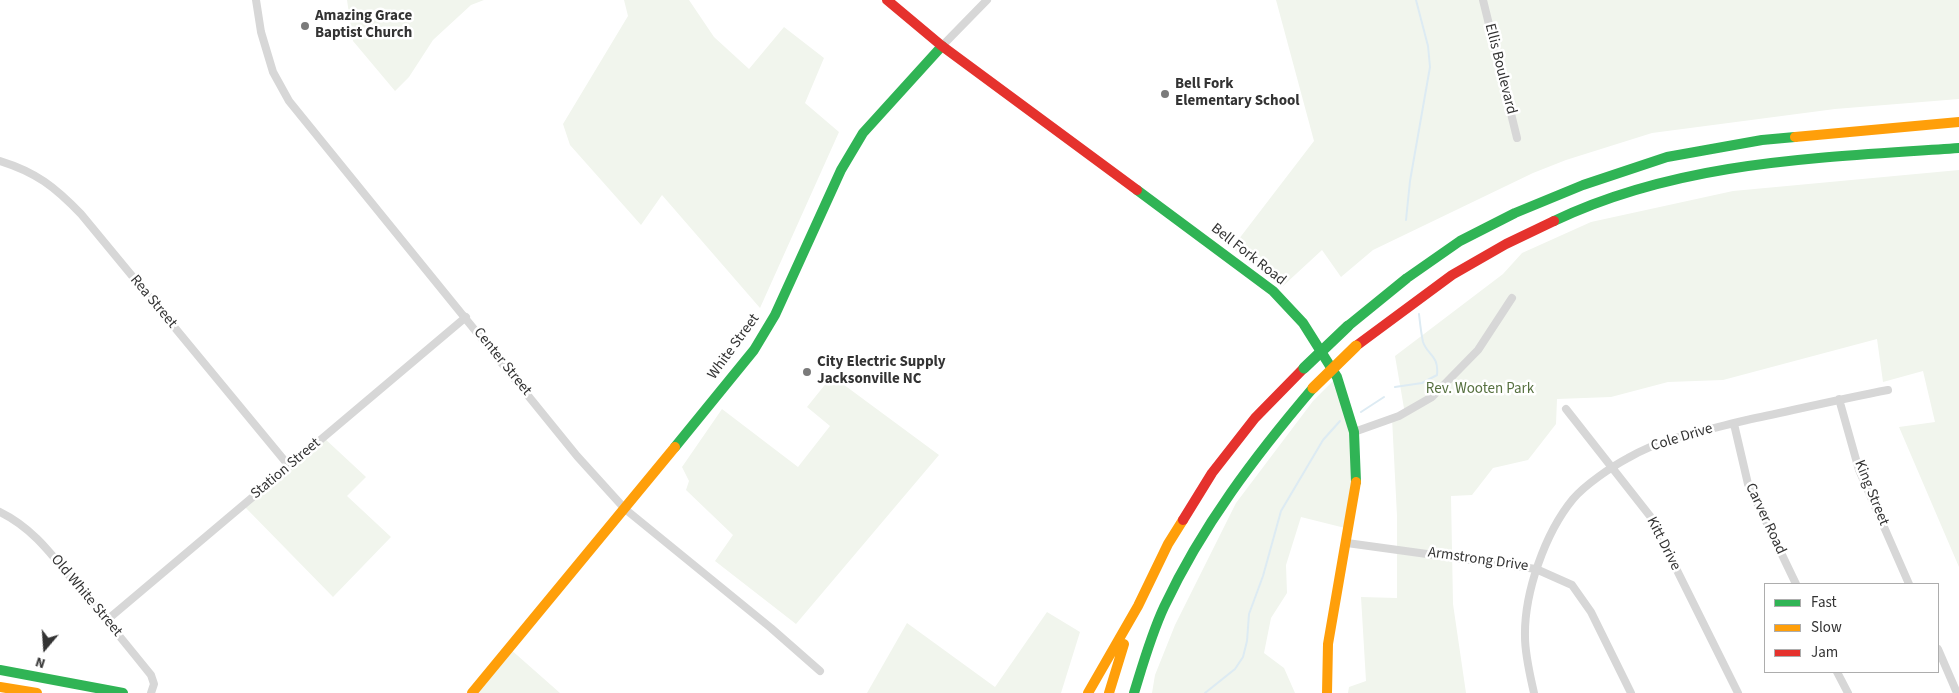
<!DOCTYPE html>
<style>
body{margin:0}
#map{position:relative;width:1959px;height:693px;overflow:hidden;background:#fff;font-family:"Source Sans 3",sans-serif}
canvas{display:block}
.legend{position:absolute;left:1764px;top:583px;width:175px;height:90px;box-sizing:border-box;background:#fff;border:1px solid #adadad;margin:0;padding:6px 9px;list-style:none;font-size:15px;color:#333}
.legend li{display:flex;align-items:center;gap:10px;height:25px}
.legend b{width:25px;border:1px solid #adadad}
.north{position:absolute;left:20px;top:623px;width:50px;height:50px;-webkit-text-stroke:4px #fff;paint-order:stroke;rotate:198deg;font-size:14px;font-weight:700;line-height:20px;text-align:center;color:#333}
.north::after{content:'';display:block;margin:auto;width:18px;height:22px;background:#333;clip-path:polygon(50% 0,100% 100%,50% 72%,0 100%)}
</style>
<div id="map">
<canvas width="1959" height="693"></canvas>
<ul class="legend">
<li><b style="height:6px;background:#30b455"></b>Fast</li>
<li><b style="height:6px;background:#ff9f0a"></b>Slow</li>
<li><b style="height:6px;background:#e5322d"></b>Jam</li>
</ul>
<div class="north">N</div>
</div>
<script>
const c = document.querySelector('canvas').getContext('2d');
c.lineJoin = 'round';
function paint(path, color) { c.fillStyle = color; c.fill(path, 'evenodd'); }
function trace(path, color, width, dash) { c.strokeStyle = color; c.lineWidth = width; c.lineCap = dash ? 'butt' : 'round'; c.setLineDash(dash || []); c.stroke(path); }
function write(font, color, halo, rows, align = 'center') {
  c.font = font + ' "Source Sans 3",sans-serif'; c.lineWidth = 5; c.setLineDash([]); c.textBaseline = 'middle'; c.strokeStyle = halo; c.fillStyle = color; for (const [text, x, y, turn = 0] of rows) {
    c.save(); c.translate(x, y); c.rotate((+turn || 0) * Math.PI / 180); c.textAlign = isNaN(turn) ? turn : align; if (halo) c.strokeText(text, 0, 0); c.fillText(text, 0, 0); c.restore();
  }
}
paint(new Path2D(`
 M347,0H484L471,5L433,40L409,77L395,91L353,41Z
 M624,0H689L714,37L749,69L784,27L824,58L805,103L839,132L760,308L662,195L641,225L570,145L563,124L628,16Z
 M1276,0H1959V99L1835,109L1652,133L1566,160L1533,173L1373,250L1341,277L1322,250L1283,286L1232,248L1314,141Z
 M1959,170V567L1899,427L1935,422L1923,371L1883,382L1877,339L1723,380L1668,382L1611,397L1557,399L1556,424L1528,460L1493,468L1472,495L1451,496L1453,604L1466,693H1348L1349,687L1366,681L1361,597L1397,598V516L1392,418L1405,414L1395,356L1503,274L1522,253L1591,222L1733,191Z
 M832,376L939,455L796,624L715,561L733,535L686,490L689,481L682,467L722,409L798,467L830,426L807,407Z
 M1337,377L1354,432L1349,529L1301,517L1286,565L1287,593L1271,618L1264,653L1284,668L1295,693H1152L1155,675L1175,625L1236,503L1313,401Z
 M323,437L366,477L347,496L391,537L333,597L243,505Z
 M1047,612L1080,632L1061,693H867L907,623L995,687Z
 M509,648L560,693H472Z`), '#f1f5ed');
trace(new Path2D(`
 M1406,220L1410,181L1430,67L1428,46L1416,0
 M1395,387L1422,383L1437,375C1439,355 1428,356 1423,342C1421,333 1420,323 1419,314
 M1361,412L1384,397
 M1205,693L1235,669L1243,657L1247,641L1249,614L1263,576L1281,511L1323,440L1340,421`), '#ddebf3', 2);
trace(new Path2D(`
 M256,0L261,32L273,72L289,101L577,456L625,509L771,628L820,671
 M1483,0L1517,138
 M942,46L987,0
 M0,161C36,172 55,187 81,214L289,466
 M1839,399L1859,470L1909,584
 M1566,409L1650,516L1738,693
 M1734,424L1748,484L1796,584
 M1354,432L1399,416L1432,397L1478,350L1512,298
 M0,512C33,528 52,555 75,583C101,613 126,644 151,675L154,684L151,693
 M1347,543L1536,569L1572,585L1591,612L1631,693
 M107,620L466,317
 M1938,649L1957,693
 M1837,672L1848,693
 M1534,693C1530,675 1525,655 1525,637C1524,593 1545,533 1573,499C1585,485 1611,467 1628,458C1664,437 1707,430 1747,420C1794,410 1841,399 1888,390`), '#d7d7d7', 8);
trace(new Path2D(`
 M1137,190L1273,291L1303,323L1337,377L1354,432L1356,482
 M1554,221C1682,160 1821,158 1959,148
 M1348,326L1407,278L1460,241L1515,213L1583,185L1667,157L1762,140L1795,137
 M675,447L754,350L775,315L841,170L863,133L942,46
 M0,670L123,693
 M1134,693C1143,664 1151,635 1164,607C1202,526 1255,456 1313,388`), '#30b455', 10);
trace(new Path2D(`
 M1795,137L1959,122
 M0,687L37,693
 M472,693L675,447
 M1088,693L1138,606L1168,544L1183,520
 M1109,693L1124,644
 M1327,693L1328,644L1356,482`), '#ff9f0a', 10);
trace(new Path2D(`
 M887,0L942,46L1137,190
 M1356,346L1452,275L1506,244L1554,221
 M1183,520L1212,473L1255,418L1304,368`), '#e5322d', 10);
trace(new Path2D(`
 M1304,368L1348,326`), '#30b455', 11);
trace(new Path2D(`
 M1313,388L1356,346`), '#ff9f0a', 11);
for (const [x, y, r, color] of [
 [305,26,5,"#7a7a7a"],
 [1165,94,5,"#7a7a7a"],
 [807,372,5,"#7a7a7a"]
]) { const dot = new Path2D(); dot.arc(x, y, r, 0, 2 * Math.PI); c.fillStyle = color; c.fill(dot); trace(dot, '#fff', 2); }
write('bold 15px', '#333', '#fff', [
 ["Amazing Grace",315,17],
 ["Baptist Church",315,34],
 ["Bell Fork",1175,85],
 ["Elementary School",1175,102],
 ["City Electric Supply",817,363],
 ["Jacksonville NC",817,380]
], 'left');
write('15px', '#333', '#fff', [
 ["Ellis Boulevard",1500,69,76],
 ["Bell Fork Road",1248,255,38],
 ["Rea Street",153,302,50],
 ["White Street",734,347,-54],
 ["Center Street",502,362,51],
 ["Cole Drive",1682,438,-17],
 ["Station Street",286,469,-40],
 ["King Street",1871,493,68],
 ["Carver Road",1765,519,65],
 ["Kitt Drive",1663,544,63],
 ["Armstrong Drive",1478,560,8],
 ["Old White Street",86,596,50]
]);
write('15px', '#56703f', '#fff', [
 ["Rev. Wooten Park",1480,390]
]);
</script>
